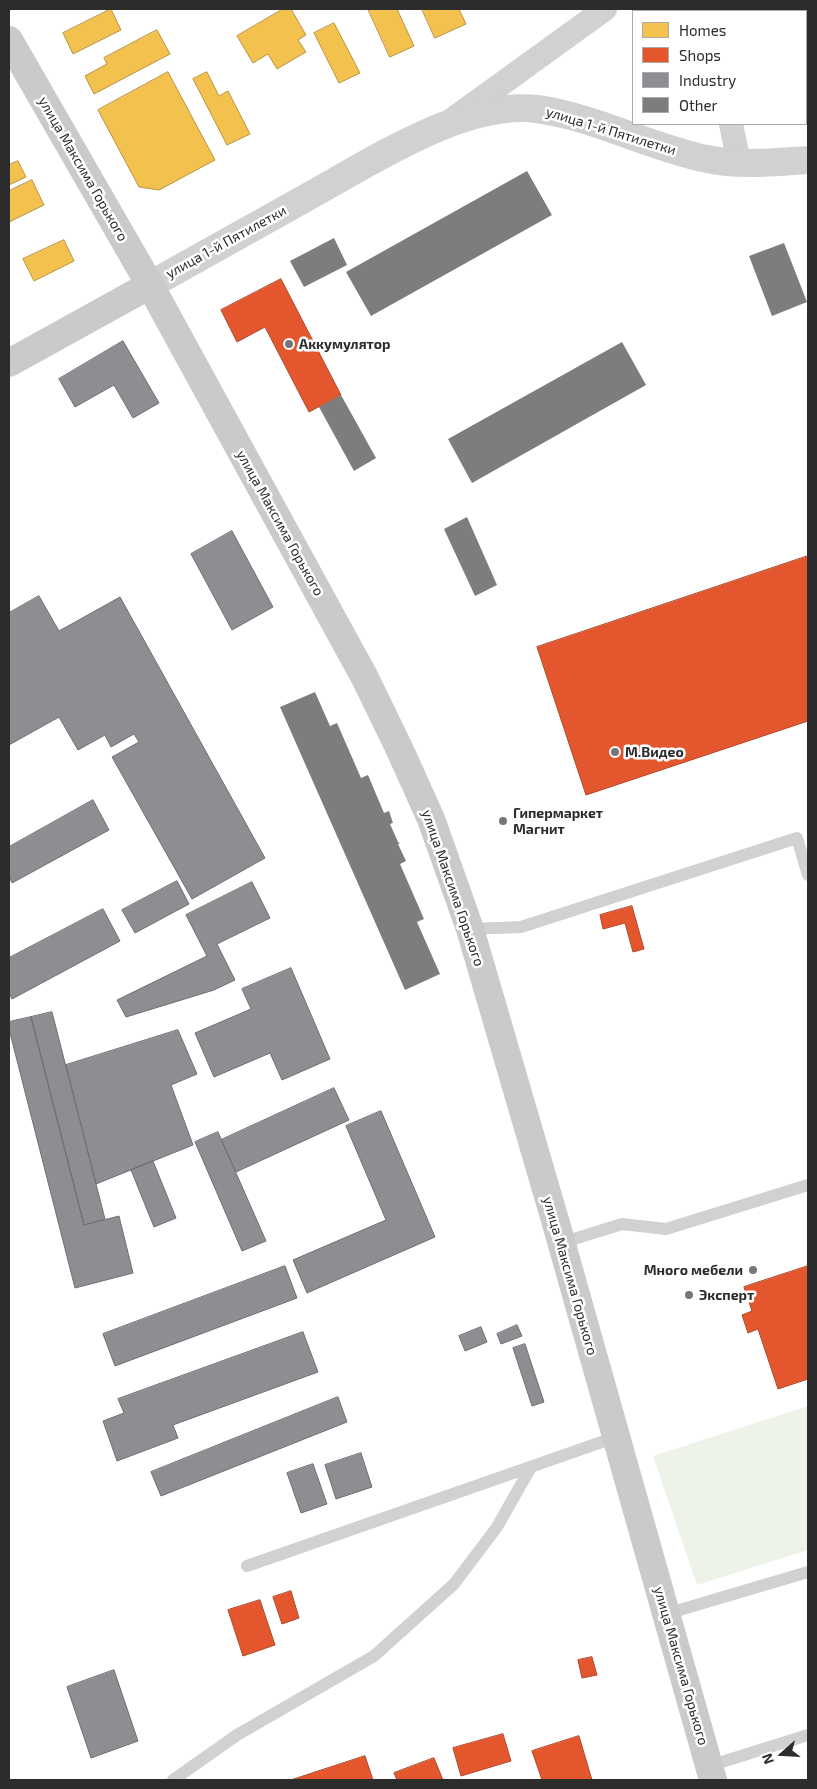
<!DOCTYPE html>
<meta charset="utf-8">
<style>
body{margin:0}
#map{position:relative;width:817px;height:1789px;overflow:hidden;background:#fff;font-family:"Exo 2",sans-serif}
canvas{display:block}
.frame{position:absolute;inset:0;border:10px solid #2c2c2c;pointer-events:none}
.legend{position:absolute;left:632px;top:10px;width:175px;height:115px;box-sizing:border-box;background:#fff;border:1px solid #ababab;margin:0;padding:6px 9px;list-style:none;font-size:15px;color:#2c2c2c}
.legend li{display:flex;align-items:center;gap:10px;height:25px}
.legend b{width:25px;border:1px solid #ababab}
.north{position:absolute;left:757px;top:1729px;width:50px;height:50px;-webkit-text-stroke:4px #fff;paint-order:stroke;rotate:251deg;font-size:14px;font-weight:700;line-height:20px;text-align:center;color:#2c2c2c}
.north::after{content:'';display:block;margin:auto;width:18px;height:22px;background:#2c2c2c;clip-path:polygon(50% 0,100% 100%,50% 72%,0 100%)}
</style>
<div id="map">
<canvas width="817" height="1789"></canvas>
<div class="frame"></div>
<ul class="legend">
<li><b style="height:14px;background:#f2c14e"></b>Homes</li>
<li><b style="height:14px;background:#e4572e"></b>Shops</li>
<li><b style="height:14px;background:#8d8d92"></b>Industry</li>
<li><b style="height:14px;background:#7d7d7d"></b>Other</li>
</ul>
<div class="north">N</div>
</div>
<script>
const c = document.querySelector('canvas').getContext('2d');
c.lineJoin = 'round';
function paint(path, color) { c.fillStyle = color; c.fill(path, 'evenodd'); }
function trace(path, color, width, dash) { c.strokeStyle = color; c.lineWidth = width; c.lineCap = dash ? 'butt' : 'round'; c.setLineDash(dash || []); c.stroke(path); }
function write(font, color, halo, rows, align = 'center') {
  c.font = font + ' "Exo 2",sans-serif'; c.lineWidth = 5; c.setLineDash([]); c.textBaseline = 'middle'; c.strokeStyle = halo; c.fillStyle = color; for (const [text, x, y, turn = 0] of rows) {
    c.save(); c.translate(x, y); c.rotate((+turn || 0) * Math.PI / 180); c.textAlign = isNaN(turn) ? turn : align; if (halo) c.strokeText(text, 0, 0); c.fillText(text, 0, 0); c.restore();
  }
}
paint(new Path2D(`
 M808,1406V1550L697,1585L653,1456Z`), '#eef3ea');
const homes = new Path2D(`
 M111,9L121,30L73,54L63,33Z
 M283,9H291L306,35L298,40L306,52L277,69L268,54L253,63L237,36Z
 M368,9H397L414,46L390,57Z
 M422,9H459L466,24L435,38Z
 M334,23L360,73L339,83L314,33Z
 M157,30L170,54L94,94L85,76L107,64L104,58Z
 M168,72L215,160L159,190L139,187L98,110Z
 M207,72L219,96L228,91L250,134L227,145L193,79Z
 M18,161L26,177L9,185V165Z
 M32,180L44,205L9,222V191Z
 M64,240L74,261L34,281L23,259Z`);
paint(homes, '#f2c14e');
trace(homes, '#b79444', 1);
const shops = new Path2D(`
 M281,279L341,395L309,412L265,327L237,342L221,310Z
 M808,556V721L586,795L537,647Z
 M632,906L644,949L633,952L625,923L603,929L600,915Z
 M808,1266V1379L778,1389L758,1329L748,1333L742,1315L752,1311L744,1287Z
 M291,1591L299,1618L282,1624L273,1597Z
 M260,1600L275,1645L243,1656L228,1610Z
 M592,1657L597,1675L582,1678L578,1660Z
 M503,1734L511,1761L461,1776L453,1748Z
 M579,1736L592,1780H542L532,1751Z
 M365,1756L373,1780H291Z
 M434,1758L443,1780H397L394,1773Z`);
paint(shops, '#e4572e');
trace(shops, '#ad4a2d', 1);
const industry = new Path2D(`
 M123,341L159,403L133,418L114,385L75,407L59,379Z
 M232,531L273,607L232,630L191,554Z
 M39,596L59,631L120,597L265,858L192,899L112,757L139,742L134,734L111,747L105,735L78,750L59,717L9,745V613Z
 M93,800L109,830L12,883L9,876V847Z
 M177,881L189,904L135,933L122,910Z
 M252,882L270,918L217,944L235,980L214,990L126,1017L117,1000L207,956L186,915Z
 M103,909L120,941L12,999L9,993V958Z
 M291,968L330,1059L282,1080L270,1053L214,1077L195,1033L251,1009L242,989Z
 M52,1012L105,1219L84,1225L31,1017Z
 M31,1017L84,1225L119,1216L133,1273L75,1288L9,1029V1022Z
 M178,1030L197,1074L171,1085L193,1145L96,1184L66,1065Z
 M334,1088L349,1120L236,1172L221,1140Z
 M381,1111L435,1237L307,1293L293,1260L386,1220L346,1126Z
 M218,1132L266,1241L242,1251L195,1142Z
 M153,1161L176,1218L154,1227L131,1170Z
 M285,1266L297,1298L115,1366L103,1334Z
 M517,1325L522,1336L501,1344L497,1334Z
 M481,1327L487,1342L465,1351L459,1336Z
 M303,1332L318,1372L173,1425L178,1438L117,1461L103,1421L124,1413L118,1399Z
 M525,1344L544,1402L532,1406L513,1348Z
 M338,1397L347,1422L161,1496L151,1472Z
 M361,1453L372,1487L336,1499L325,1465Z
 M313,1464L327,1504L301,1513L287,1473Z
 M114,1670L138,1741L91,1758L67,1687Z`);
paint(industry, '#8d8d92');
trace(industry, '#707073', 1);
paint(new Path2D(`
 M804,9H808V37L806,38V13Z
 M527,171L552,215L371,316L346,272Z
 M334,238L347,265L304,287L290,261Z
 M784,243L807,302L772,316L749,256Z
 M622,342L646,385L472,483L448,439Z
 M341,395L376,458L354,471L319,407Z
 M467,517L497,585L475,596L444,529Z
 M315,692L330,726L337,723L361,778L368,775L384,813L389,811L393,823L390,824L398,842L400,843L398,844L406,861L400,864L424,919L417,922L440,974L405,990L280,707Z`), '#7d7d7d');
trace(new Path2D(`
 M470,929L521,927L797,838L808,875
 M561,1243L622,1224L666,1229L808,1185
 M247,1566L616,1437
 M666,1614L808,1572
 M709,1766L808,1735
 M173,1780L237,1735L374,1656L454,1584L497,1527L531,1467`), '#d1d1d1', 12);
trace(new Path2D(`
 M669,9L671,11
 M453,119L605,9
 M731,124L739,163`), '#d1d1d1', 24);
trace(new Path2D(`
 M150,285C203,255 257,225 311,195C373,161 464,100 537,109C595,117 649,147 707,159C739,166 775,162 808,160`), '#d1d1d1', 28);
trace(new Path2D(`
 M9,40L150,285L365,678L399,748L431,819L470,929L555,1220L713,1780
 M9,363L150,285`), '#cacaca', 28);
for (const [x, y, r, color] of [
 [289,344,5,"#767676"],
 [615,752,5,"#767676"],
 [503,821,5,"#767676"],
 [753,1270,5,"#767676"],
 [689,1295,5,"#767676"]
]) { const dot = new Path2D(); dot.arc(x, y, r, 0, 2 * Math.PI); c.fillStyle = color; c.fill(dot); trace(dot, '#fff', 2); }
write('14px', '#2c2c2c', '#fff', [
 ["улица 1-й Пятилетки",611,131,17],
 ["улица Максима Горького",83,169,60],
 ["улица 1-й Пятилетки",226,242,-29],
 ["улица Максима Горького",280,523,61],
 ["улица Максима Горького",453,888,71],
 ["улица Максима Горького",570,1276,74],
 ["улица Максима Горького",681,1666,74]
]);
write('bold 14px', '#2c2c2c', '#fff', [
 ["Аккумулятор",299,344],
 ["М.Видео",625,752],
 ["Гипермаркет",513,813],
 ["Магнит",513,829],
 ["Много мебели",743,1270,"right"],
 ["Эксперт",699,1295]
], 'left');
</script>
